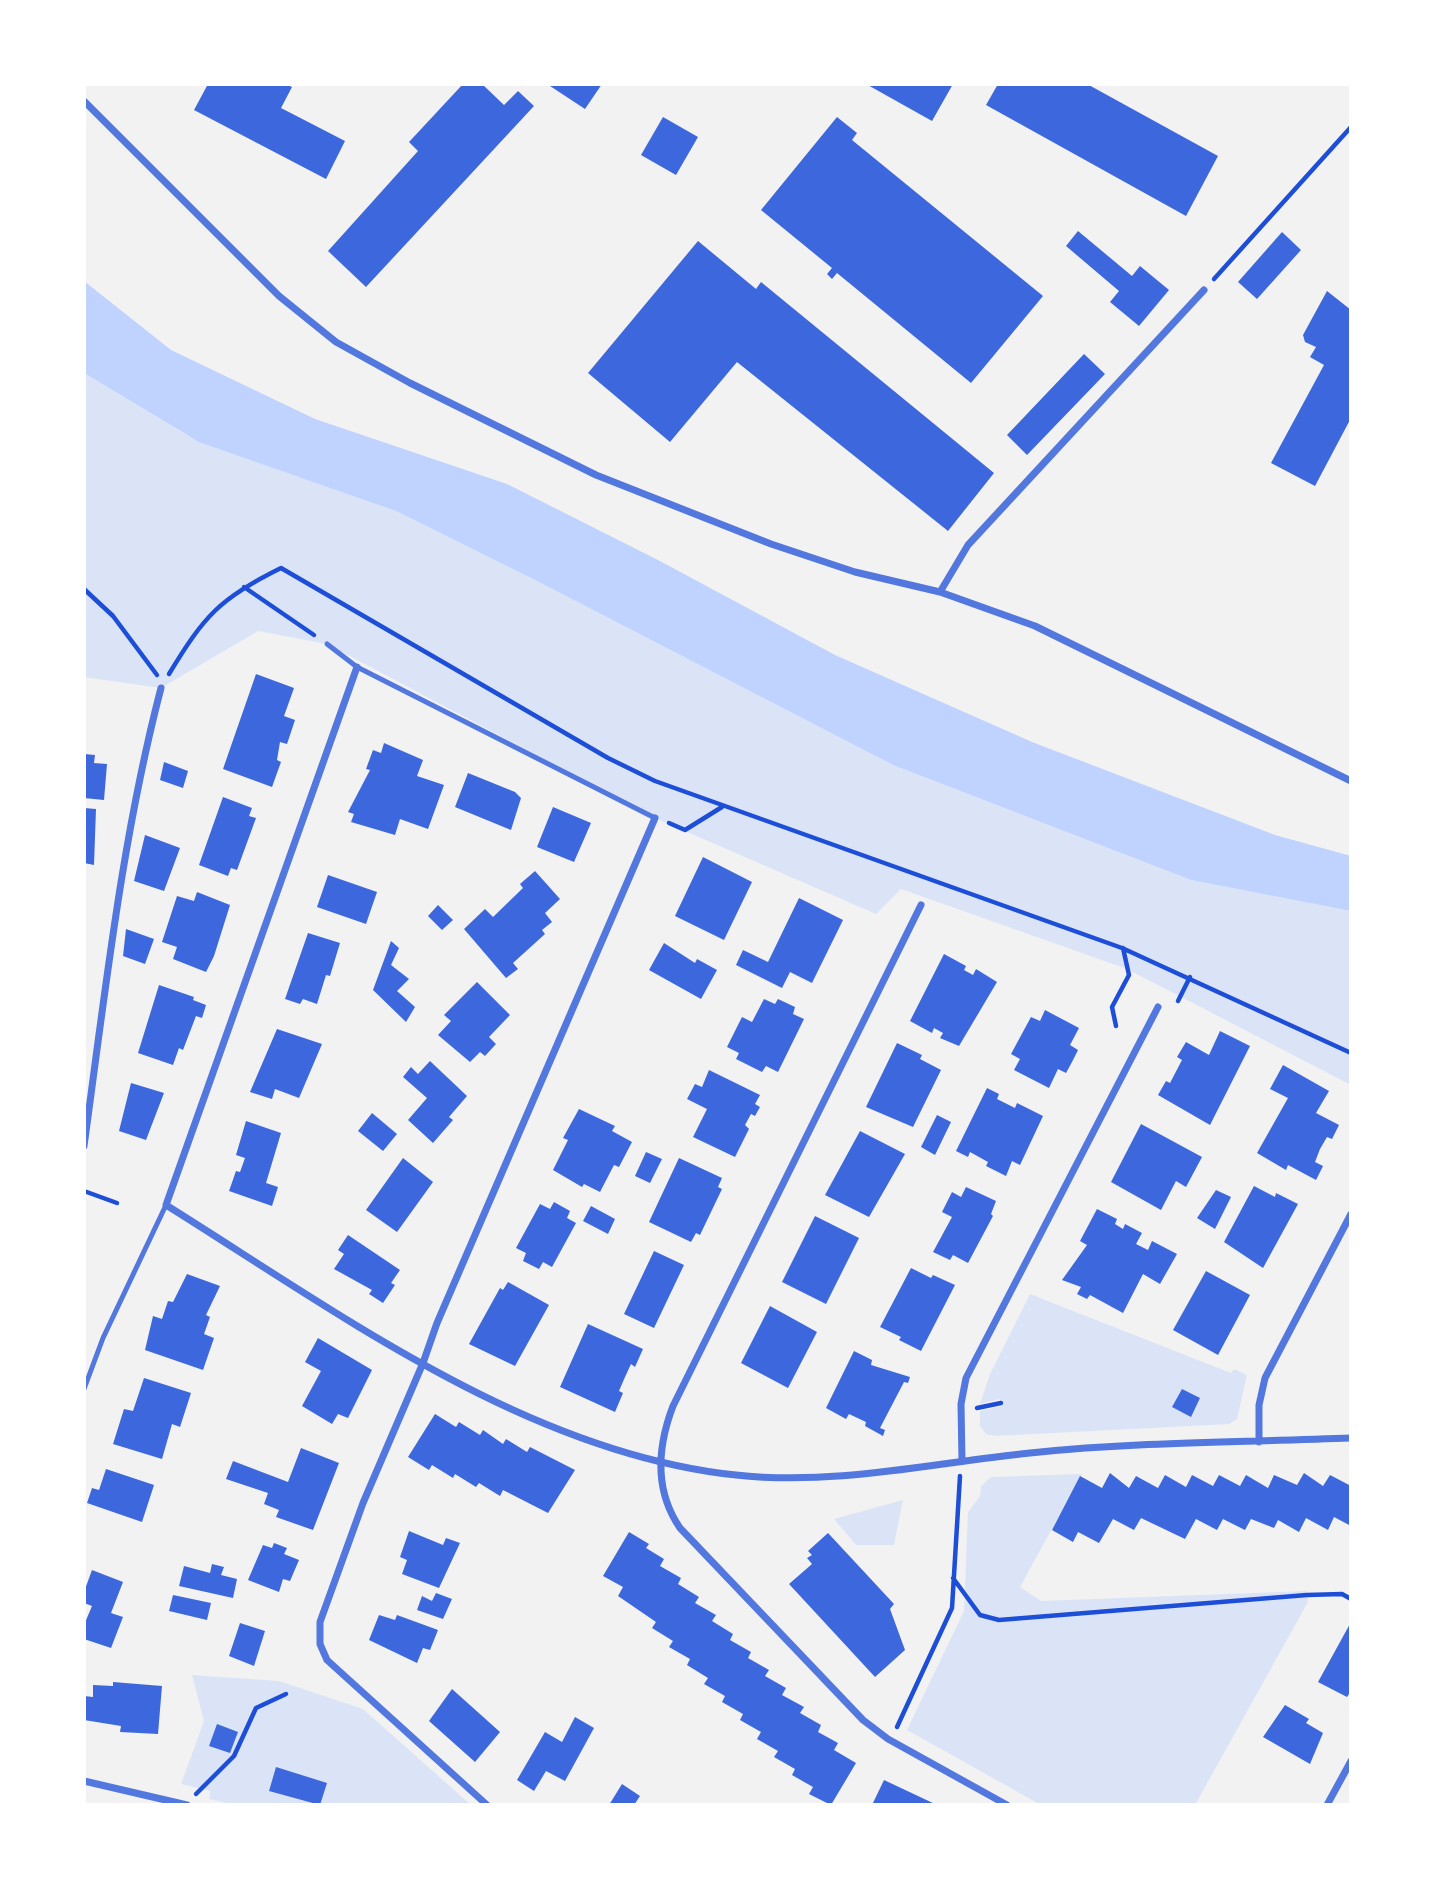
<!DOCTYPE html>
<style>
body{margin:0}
#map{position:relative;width:1435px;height:1889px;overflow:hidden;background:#f2f2f2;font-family:"Source Sans 3",sans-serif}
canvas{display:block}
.frame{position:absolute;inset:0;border:86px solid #fff;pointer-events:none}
</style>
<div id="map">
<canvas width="1435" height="1889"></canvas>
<div class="frame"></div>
</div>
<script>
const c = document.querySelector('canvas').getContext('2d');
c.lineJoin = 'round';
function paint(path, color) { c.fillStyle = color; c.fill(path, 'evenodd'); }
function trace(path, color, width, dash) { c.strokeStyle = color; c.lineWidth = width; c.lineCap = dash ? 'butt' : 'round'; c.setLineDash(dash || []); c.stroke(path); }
paint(new Path2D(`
 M84,373L192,438L396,511L537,581L893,765L1191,880L1351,911V1085L1127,969L901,889L876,914L655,818L327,644L258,631L161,688L84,677Z
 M1030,1294L1231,1373L1234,1369L1247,1375L1237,1419L1229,1424L995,1436L986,1434L980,1426V1411L1002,1406L1000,1399L980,1404L990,1374Z
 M1082,1474L1020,1587L1041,1601L1307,1591L1308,1602L1195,1805H1041L907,1730L964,1611L968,1512L980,1496L981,1486L991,1477Z
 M903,1500L894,1545H856L834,1519Z
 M192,1675L279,1681L363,1709L471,1805H235L209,1799L210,1791L181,1784L204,1721Z`), '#dbe4f7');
paint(new Path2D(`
 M84,281L171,350L315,419L507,484L658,560L835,655L1032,742L1275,835L1351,856V911L1191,880L893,765L537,581L396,511L199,442L84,373Z`), '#bfd3fe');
paint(new Path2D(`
 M208,84H286L292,87L281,108L345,141L326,179L194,110Z
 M463,84H482L504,105L518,91L534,106L366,287L328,251L418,151L409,142Z
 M547,84H602L585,109Z
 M866,84H953L932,121Z
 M998,84H1087L1218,156L1186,216L986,105Z
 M663,117L698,137L676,175L641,155Z
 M837,117L857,133L852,140L1043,296L971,383L837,273L832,279L827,274L832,268L761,210Z
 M1078,231L1132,276L1140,266L1169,290L1139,326L1110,302L1119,291L1066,246Z
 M1282,232L1301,250L1257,299L1238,282Z
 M698,241L756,289L761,282L994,473L948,531L737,362L670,442L588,373Z
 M1327,291L1351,310V418L1315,486L1271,463L1324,365L1310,357L1316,347L1305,342L1303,335Z
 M1084,354L1105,374L1027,455L1007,435Z
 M256,674L294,688L284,716L295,720L287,744L280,742L277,760L281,762L272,787L223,769Z
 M384,743L423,760L417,776L444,785L428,829L400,819L395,835L351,822L354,814L348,812L370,770L366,769L373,750L381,753Z
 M84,754L95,755L94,763L107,764L104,800L84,798Z
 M164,762L188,771L183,788L160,780Z
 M468,773L515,792L521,798L511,830L455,807Z
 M223,797L252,808L249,816L256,818L237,870L231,868L228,876L199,865Z
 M553,807L591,823L574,862L537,847Z
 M84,808L96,809L94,865L84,863Z
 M145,835L180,848L164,891L134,881Z
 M703,857L752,882L724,940L675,916Z
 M535,871L560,899L545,913L552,922L542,930L545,934L513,963L518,969L506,978L464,929L485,909L493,917L523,888L520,884Z
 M328,875L377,892L366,924L317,907Z
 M197,892L230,905L214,956L206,972L173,959L177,947L162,942L177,896L194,901Z
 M799,898L843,920L812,983L790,972L782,988L736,965L743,950L768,962Z
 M438,905L453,920L442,930L428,916Z
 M126,929L154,939L145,964L123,956Z
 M308,933L340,943L330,976L326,975L317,1004L303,999L300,1004L285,999Z
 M391,941L399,948L391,965L409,979L397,991L415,1007L406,1022L373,990Z
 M664,943L695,963L697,959L717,970L701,999L649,970Z
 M944,954L966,966L964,970L973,975L976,969L997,982L959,1046L940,1038L943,1033L934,1028L932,1033L910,1021Z
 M477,982L510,1015L489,1037L496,1044L485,1056L480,1052L470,1062L438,1035L451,1021L444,1015Z
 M159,985L194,997L193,1000L206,1005L202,1018L196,1016L183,1050L179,1048L173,1065L138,1053Z
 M764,999L775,1004L778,999L795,1007L793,1014L804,1019L778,1072L766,1066L762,1072L736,1059L739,1053L727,1047L742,1017L752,1022Z
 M1045,1010L1079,1028L1070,1045L1078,1050L1072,1062L1066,1073L1058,1069L1049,1088L1014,1070L1020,1059L1011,1054L1031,1017L1040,1021Z
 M277,1029L322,1044L299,1098L275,1089L272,1099L250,1092Z
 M1220,1031L1250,1046L1210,1125L1158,1095L1166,1081L1170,1083L1182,1060L1177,1057L1186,1042L1209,1055Z
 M897,1043L922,1055L920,1059L941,1070L913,1127L866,1107Z
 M430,1061L467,1096L449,1117L453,1120L433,1143L408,1120L427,1098L403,1077L411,1067L418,1074Z
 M1283,1065L1329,1091L1316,1113L1339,1125L1332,1139L1327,1137L1320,1149L1315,1162L1323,1166L1316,1180L1288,1165L1286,1170L1257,1153L1288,1098L1270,1089Z
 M709,1070L760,1095L755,1104L760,1107L755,1116L751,1114L745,1125L749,1129L735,1157L693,1137L707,1109L687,1099L695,1084L702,1087Z
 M131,1083L164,1093L146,1140L119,1131Z
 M987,1088L999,1094L997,1099L1015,1108L1017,1103L1043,1116L1020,1165L1012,1161L1006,1176L986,1166L988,1162L970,1152L968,1157L956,1151Z
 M579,1109L615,1126L612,1131L632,1142L619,1167L614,1165L600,1192L584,1184L582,1187L553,1170L568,1140L563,1138Z
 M372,1113L397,1134L383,1151L358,1131Z
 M937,1115L951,1122L935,1155L921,1147Z
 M246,1121L281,1133L266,1183L278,1187L272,1206L229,1191L236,1171L240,1172L245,1158L236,1155Z
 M1141,1124L1202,1157L1186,1187L1176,1181L1161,1210L1111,1182Z
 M860,1131L905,1154L869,1217L825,1195Z
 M646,1152L662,1159L650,1183L635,1176Z
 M403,1158L433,1182L397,1232L366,1210Z
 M679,1158L722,1178L718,1187L722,1189L700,1235L696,1233L691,1242L649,1222Z
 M1254,1186L1275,1197L1276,1193L1298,1204L1263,1268L1224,1242Z
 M966,1187L996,1201L991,1214L993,1216L968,1263L953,1255L950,1260L933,1252L952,1217L942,1212L952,1192L961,1197Z
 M1216,1190L1231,1197L1215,1229L1197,1218Z
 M554,1202L570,1211L567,1218L576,1223L552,1267L543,1262L539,1269L523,1261L526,1253L516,1248L540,1204L550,1209Z
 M591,1206L615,1219L608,1234L583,1221Z
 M1097,1209L1117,1219L1115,1224L1123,1229L1125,1224L1142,1233L1136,1244L1148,1250L1152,1241L1177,1254L1160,1284L1143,1274L1123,1313L1090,1295L1087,1299L1077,1294L1081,1287L1062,1280L1087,1245L1080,1241Z
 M815,1216L859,1238L826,1304L782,1282Z
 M348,1235L400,1270L391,1283L395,1285L383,1303L369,1294L372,1290L334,1269L344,1254L338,1250Z
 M654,1251L684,1265L654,1328L624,1314Z
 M911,1268L931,1278L933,1275L955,1285L921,1351L899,1340L901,1337L880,1327Z
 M1206,1271L1250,1295L1218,1355L1173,1330Z
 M187,1274L220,1286L206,1315L210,1317L204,1334L214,1338L203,1370L145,1350L153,1316L162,1319L168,1301L173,1302Z
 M508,1282L549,1305L515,1366L469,1344L500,1288L503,1290Z
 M770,1306L817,1332L788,1388L741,1363Z
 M588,1324L643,1349L635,1367L631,1364L625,1377L619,1391L623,1393L615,1412L560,1387Z
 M318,1338L372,1370L348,1418L338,1414L332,1424L302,1406L321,1371L305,1362Z
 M854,1351L872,1360L871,1365L910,1377L908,1383L904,1382L880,1428L885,1430L883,1436L865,1426L866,1422L849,1414L846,1419L826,1408Z
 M144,1378L191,1393L180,1427L172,1424L162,1459L113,1444L124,1409L133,1411Z
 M1182,1389L1200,1398L1191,1417L1172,1407Z
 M435,1414L456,1427L459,1422L480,1435L483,1430L503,1444L506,1439L527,1452L530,1447L575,1470L548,1513L503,1490L500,1496L479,1483L476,1487L455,1474L453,1478L432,1465L429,1470L408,1457Z
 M301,1448L339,1463L313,1530L276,1517L279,1510L264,1504L268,1493L226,1479L233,1461L288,1482Z
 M106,1469L154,1485L142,1522L87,1503L92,1488L99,1490Z
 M1110,1473L1129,1488L1136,1476L1158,1488L1165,1475L1186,1487L1192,1475L1213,1486L1219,1475L1240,1486L1246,1475L1268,1488L1274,1475L1297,1485L1304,1473L1323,1486L1330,1475L1351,1486V1526L1334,1517L1328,1530L1306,1518L1299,1532L1278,1520L1274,1528L1251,1519L1245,1530L1223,1519L1217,1530L1196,1519L1185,1539L1141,1518L1134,1530L1113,1519L1099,1543L1078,1532L1073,1542L1052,1530L1080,1476L1102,1488Z
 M409,1531L443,1545L446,1538L460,1543L439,1588L402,1574L407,1560L400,1557Z
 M629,1532L649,1544L646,1548L664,1559L660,1566L681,1578L678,1584L699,1597L695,1603L716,1615L712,1621L733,1634L730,1640L751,1652L748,1658L769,1670L765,1676L786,1688L782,1695L804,1707L800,1713L821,1725L818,1732L838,1743L834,1750L856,1763L831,1805L809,1794L813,1787L792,1775L795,1769L774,1757L778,1751L757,1739L761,1732L740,1720L743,1714L722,1702L725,1696L704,1684L708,1678L687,1665L690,1659L669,1647L673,1641L652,1628L656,1622L618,1596L623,1587L603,1576Z
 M828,1533L894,1604L890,1609L905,1650L875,1677L789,1584L812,1564L807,1558L812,1555L808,1551Z
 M274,1543L287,1548L284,1554L299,1560L290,1581L283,1579L279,1592L248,1580L263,1545L272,1548Z
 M212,1564L224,1567L221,1575L237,1579L233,1598L179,1586L184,1566L210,1573Z
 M92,1570L123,1582L111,1613L123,1617L111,1648L84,1639V1625L92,1606L84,1603V1592Z
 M436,1593L452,1599L443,1619L417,1610L422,1596L432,1601Z
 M173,1595L211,1603L207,1620L169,1611Z
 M379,1615L395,1620L397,1615L438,1630L430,1650L423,1648L417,1663L369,1640Z
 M1351,1622V1691L1347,1697L1318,1682Z
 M240,1623L265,1631L254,1666L229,1656Z
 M113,1682L162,1686L158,1734L120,1732L121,1726L84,1720V1696L93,1697V1685L113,1686Z
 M452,1689L500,1732L475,1762L429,1721Z
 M1285,1705L1309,1719L1306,1723L1323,1733L1310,1764L1263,1737Z
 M575,1717L594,1728L565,1781L546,1771L534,1791L517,1780L545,1732L562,1742Z
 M217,1724L238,1732L230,1753L209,1746Z
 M276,1767L327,1783L320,1805L269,1791Z
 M884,1780L918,1796L937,1805H872Z
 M622,1784L640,1796L634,1805H609Z`), '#3d67dc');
trace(new Path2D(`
 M1214,279L1351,127
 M244,587L314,635
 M84,589L113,616L157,675
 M169,674C204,616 220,598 281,568L608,758L655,781L1122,948L1351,1053
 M669,823L685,830L722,807
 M1178,1001L1190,977
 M1116,1026L1112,1007L1129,975L1123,948
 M84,1191L117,1203
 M977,1408L1001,1403
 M953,1578L980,1615L999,1620L1307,1595L1342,1594L1351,1599
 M897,1727L952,1608L960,1476
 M196,1794L234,1756L256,1708L286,1694`), '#1d4ed8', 4.5);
trace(new Path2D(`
 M327,644L357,667L655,818
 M84,1389L103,1338L166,1205`), '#5277de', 5);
trace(new Path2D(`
 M84,101L279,296L336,342L410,383L596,475L771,544L855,572L940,592L1035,626L1351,781
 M940,592L968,545L1204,290
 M357,667L166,1205C339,1313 528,1453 736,1475C835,1486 932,1463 1030,1453C1137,1442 1244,1442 1351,1438
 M921,905L673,1406C657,1448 654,1490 680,1528L863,1720L888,1739L1007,1805
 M84,1146C105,994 122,837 161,688
 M1259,1442V1405L1265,1378L1351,1214
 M962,1461L961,1404L966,1378L1158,1007
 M84,1781L187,1805
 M487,1805L327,1660L320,1644V1622L363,1503L423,1363L437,1323L655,818
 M1327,1805L1351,1761`), '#5277de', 7);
</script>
